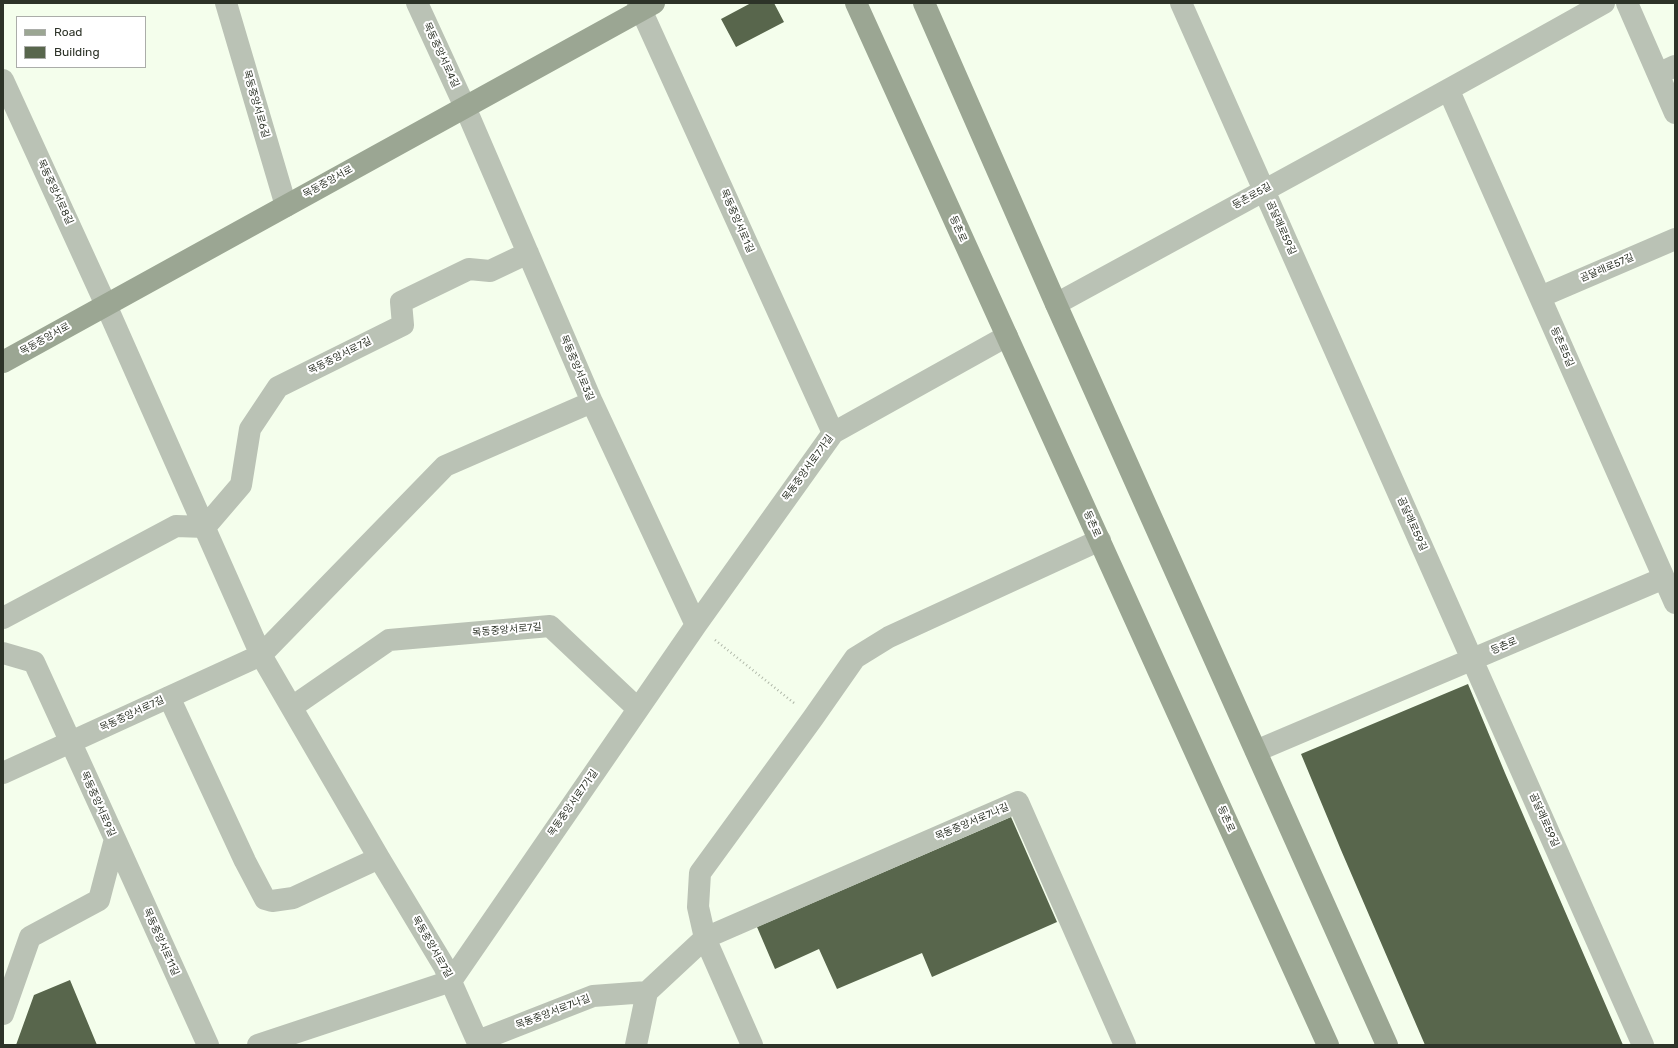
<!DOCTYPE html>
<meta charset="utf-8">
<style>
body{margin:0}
#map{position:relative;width:1678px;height:1048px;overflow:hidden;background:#f4feec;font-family:Rubik,sans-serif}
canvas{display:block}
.frame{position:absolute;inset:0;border:4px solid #2d3328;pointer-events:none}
.legend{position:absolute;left:16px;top:16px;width:130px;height:52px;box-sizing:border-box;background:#fff;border:1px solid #abada9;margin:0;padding:5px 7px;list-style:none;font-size:12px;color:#2d3328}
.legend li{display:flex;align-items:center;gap:8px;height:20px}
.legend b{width:20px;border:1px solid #abada9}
</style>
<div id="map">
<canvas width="1678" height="1048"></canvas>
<div class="frame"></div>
<ul class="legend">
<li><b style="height:5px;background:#9ba693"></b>Road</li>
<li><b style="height:11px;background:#58664c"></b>Building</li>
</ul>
</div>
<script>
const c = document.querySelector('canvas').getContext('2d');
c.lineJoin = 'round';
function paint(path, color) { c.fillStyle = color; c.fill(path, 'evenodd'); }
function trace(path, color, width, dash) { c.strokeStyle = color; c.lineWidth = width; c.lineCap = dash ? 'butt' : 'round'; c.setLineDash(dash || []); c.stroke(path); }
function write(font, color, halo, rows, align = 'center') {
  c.font = font + ' Rubik,"Noto Sans KR",sans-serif'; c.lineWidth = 4; c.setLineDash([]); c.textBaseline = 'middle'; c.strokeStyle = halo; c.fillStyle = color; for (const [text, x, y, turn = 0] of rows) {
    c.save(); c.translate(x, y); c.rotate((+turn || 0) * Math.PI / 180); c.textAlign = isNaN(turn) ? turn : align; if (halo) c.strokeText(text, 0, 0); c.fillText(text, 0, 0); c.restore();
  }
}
paint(new Path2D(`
 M751,3H774L784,22L736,47L721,19Z
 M1468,684L1505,773L1623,1045H1425L1341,850L1301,754Z
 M1011,817L1057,922L932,977L922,953L837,989L819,949L775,969L757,927Z
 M70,980L97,1045H16L34,995Z`), '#58664c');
trace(new Path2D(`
 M715,640L794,703`), '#aeb6a7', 2.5, [1, 3]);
trace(new Path2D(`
 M226,3L286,206
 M417,3L465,107L592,402L696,625
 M638,3L833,433
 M1181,3L1643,1045
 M1627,3L1675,113
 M1658,74L1675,66
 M3,80L106,305L261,655L379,858L444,966L479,1045
 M1449,91L1675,603
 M1540,297L1675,239
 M1056,304C1239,204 1423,105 1604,3
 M3,618L176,526L205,527L241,485L250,429L278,387L403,325L401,302L469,269L490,271L528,253
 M3,653L34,662L115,839L99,900L30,937L3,1014
 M169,697L245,861L265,899L272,901L293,898L379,858
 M292,707L389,640L550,626L638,709
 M1256,751L1664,578
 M3,773L261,655L445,466L592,402
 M115,839L208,1045
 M478,1041L593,996L647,992L705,938L1018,802L1125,1045
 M258,1045L451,981L696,625L833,433L1007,336
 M636,1045L647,992
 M752,1045L705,938L698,907L700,873L813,718L855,658L889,637L1100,540`), '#bac2b5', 22);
trace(new Path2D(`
 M856,3L1328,1045
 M924,3L1056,304L1387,1045
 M3,362L654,3`), '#9ba693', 22);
write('10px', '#2d3328', '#fff', [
 ["목동중앙서로4길",441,55,65],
 ["목동중앙서로6길",256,104,74],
 ["목동중앙서로",328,182,-29],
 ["목동중앙서로8길",55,192,65],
 ["등촌로5길",1252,196,-29],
 ["목동중앙서로1길",737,221,66],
 ["곰달래로59길",1281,228,66],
 ["등촌로",958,229,66],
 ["곰달래로57길",1607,268,-23],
 ["목동중앙서로",45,339,-29],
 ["등촌로5길",1562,347,66],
 ["목동중앙서로7길",340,356,-27],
 ["목동중앙서로3길",577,368,67],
 ["목동중앙서로7가길",808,468,-54],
 ["등촌로",1092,524,66],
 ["곰달래로59길",1412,524,66],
 ["목동중앙서로7길",507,630,-5],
 ["등촌로",1504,646,-23],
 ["목동중앙서로7길",132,714,-25],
 ["목동중앙서로7가길",573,803,-55],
 ["목동중앙서로9길",98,804,66],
 ["등촌로",1226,819,66],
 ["곰달래로59길",1544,820,66],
 ["목동중앙서로7나길",972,822,-23],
 ["목동중앙서로11길",161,942,66],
 ["목동중앙서로7길",432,947,60],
 ["목동중앙서로7나길",553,1012,-21]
]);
</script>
